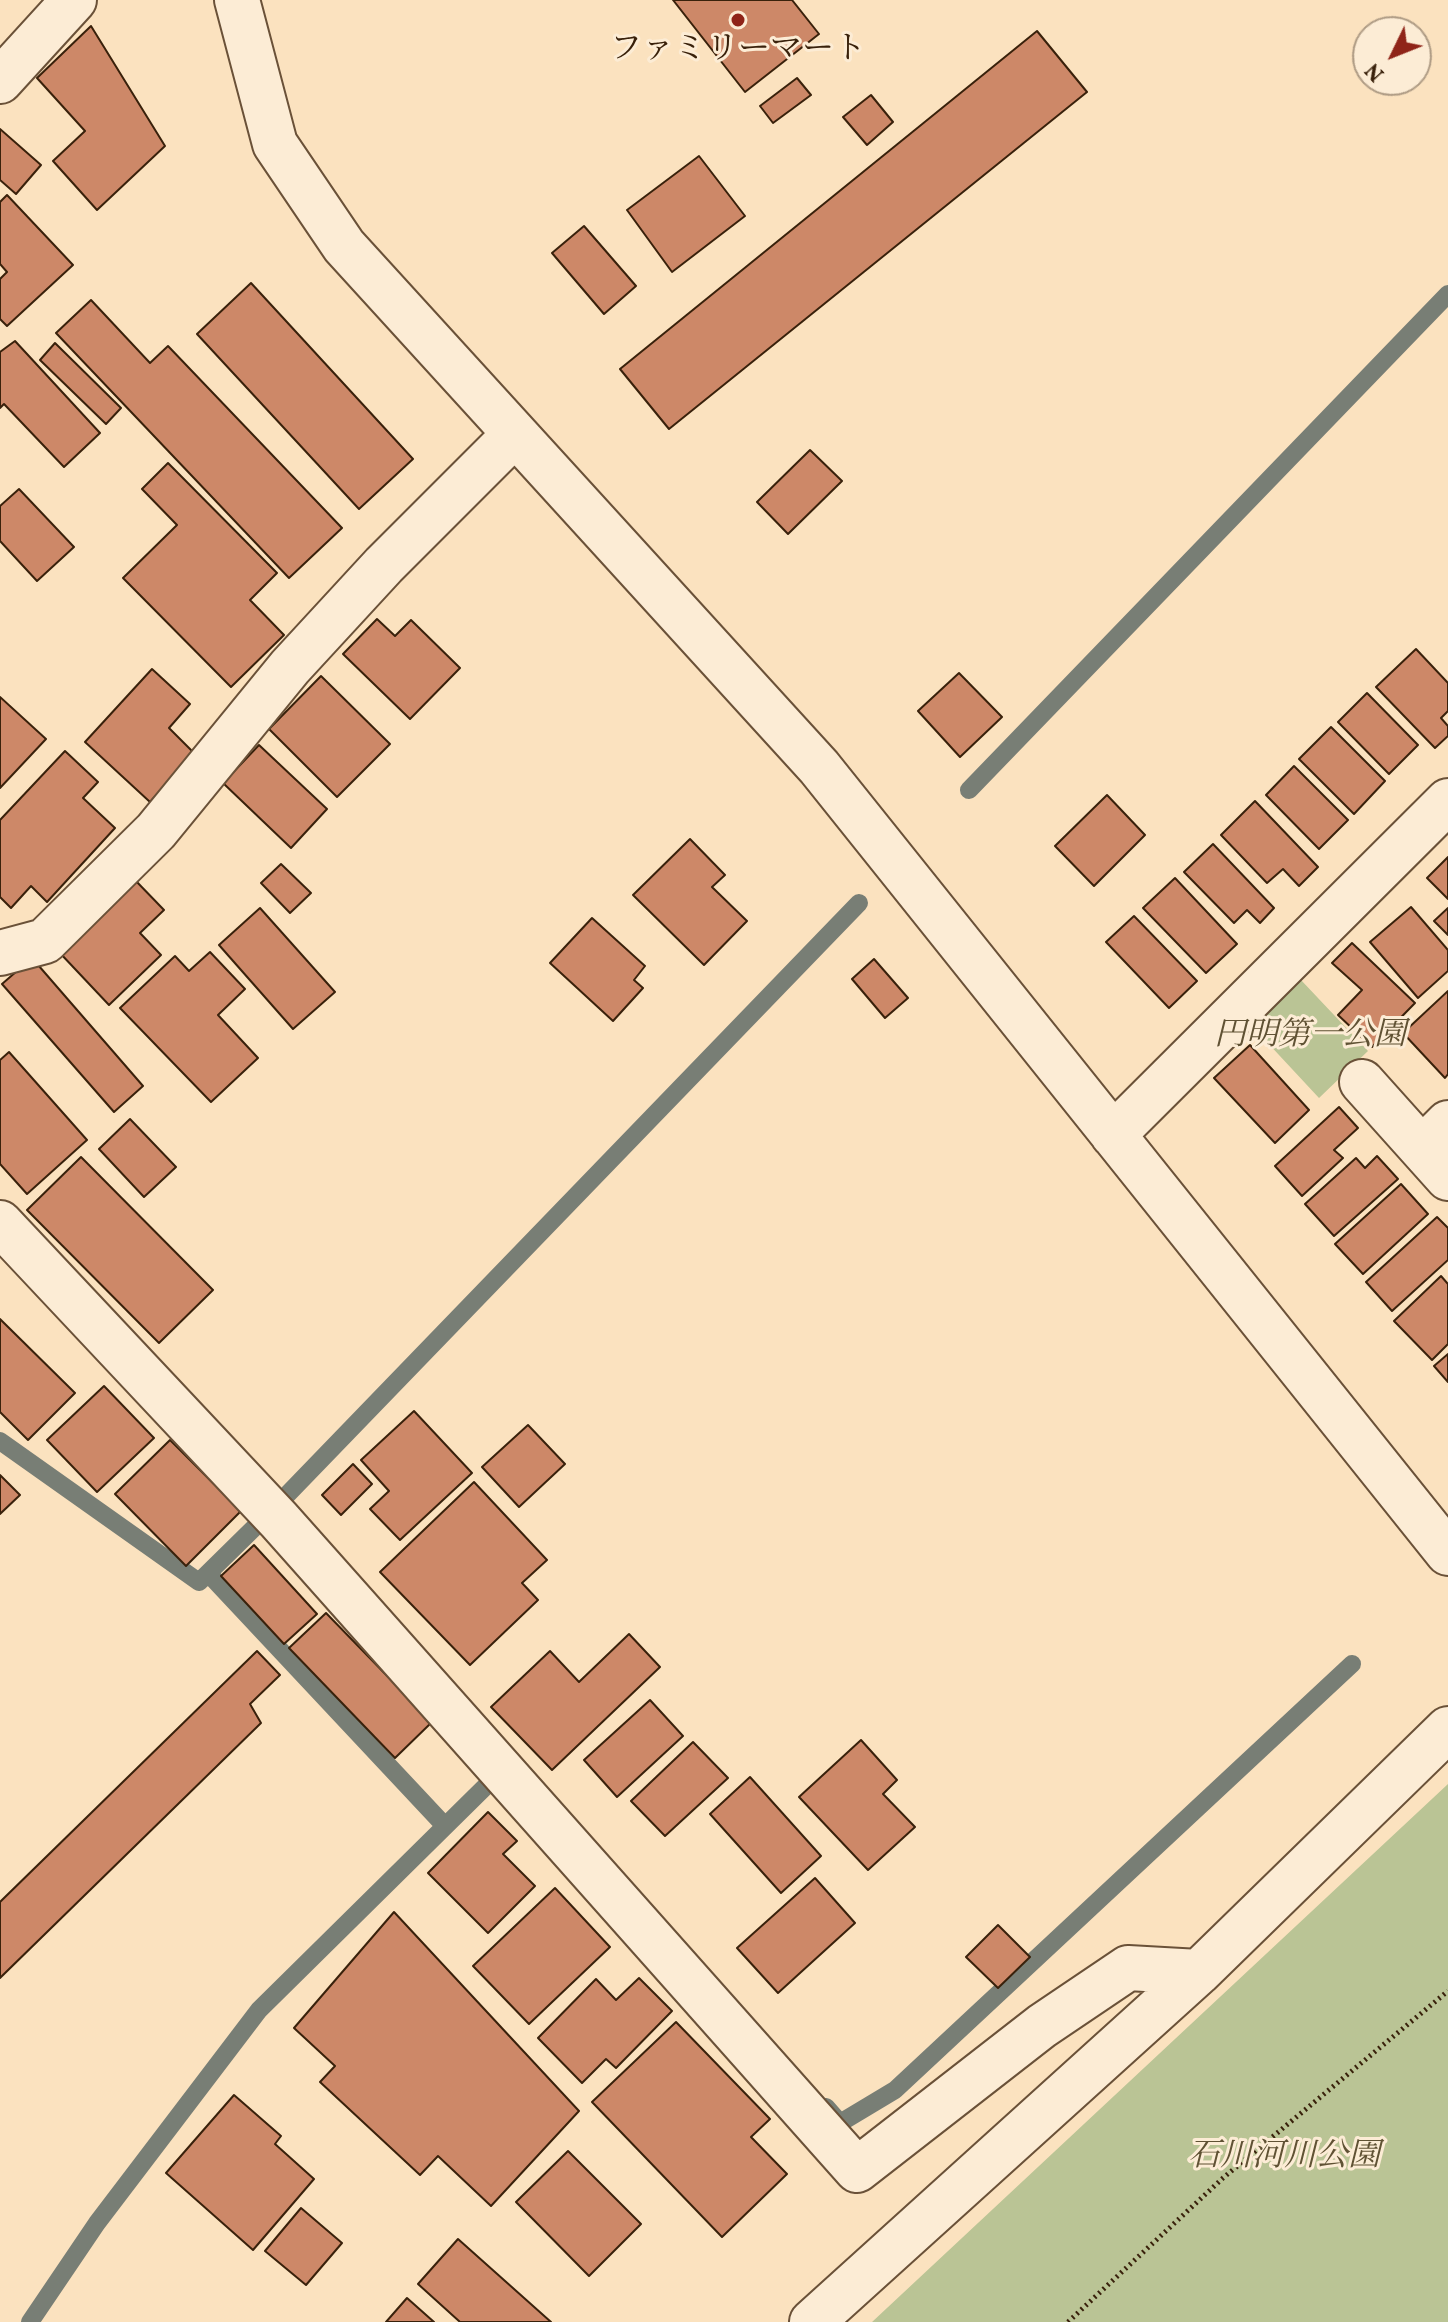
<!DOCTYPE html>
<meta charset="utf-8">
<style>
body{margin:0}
#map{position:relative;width:1448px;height:2322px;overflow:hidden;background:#fbe2bf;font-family:Vollkorn,serif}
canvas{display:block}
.north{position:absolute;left:1352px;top:16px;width:80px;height:80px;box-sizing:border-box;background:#fcecd5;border:2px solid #ae9b84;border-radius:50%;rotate:227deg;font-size:22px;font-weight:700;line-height:32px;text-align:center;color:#39210b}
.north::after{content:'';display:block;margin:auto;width:28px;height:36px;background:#8f2418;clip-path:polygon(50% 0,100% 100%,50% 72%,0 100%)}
</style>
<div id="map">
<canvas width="1448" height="2322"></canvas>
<div class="north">N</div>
</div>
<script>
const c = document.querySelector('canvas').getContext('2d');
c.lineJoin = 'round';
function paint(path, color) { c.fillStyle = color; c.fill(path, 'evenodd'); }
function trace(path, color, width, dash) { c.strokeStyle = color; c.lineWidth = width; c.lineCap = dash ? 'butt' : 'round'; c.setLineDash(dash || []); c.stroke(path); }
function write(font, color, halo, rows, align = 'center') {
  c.font = font + ' Vollkorn,"Noto Serif JP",serif'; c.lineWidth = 6; c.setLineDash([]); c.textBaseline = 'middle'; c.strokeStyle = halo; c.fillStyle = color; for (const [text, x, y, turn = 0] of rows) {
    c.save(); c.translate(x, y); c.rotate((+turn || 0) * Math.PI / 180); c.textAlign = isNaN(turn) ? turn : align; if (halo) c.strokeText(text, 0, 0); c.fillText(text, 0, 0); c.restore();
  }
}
paint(new Path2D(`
 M1301,980L1368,1051L1319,1098L1252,1026Z
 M1448,1784V2322H872Z`), '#bac495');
trace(new Path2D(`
 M969,790L1448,294
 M0,1441L199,1582L259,1523
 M283,1499L859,903
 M208,1573L445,1826
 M826,2107L840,2123L895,2090L1352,1664
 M30,2322L97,2223L259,2010L489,1783`), '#787e75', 18);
const building = new Path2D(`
 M673,0H792L819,34L745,92Z
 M91,26L165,146L97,210L53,161L85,131L37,78Z
 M1037,31L1087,92L669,429L620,369Z
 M797,78L811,95L773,123L760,106Z
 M871,95L893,122L867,145L843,117Z
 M0,129L41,165L16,194L0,180Z
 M699,156L745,216L672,272L627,210Z
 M7,195L73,265L7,326L0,319V279L7,272L0,264V202Z
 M584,226L636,286L604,314L552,253Z
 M251,283L413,459L359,509L197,334Z
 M91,300L150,363L168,346L342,528L289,578L56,333Z
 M15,341L100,433L64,467L4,404L0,408V352Z
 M55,343L121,408L106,424L40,360Z
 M810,450L842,481L788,534L757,502Z
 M168,463L277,573L250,600L284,635L231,687L123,578L177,525L142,489Z
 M19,489L74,547L37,581L0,541V506Z
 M377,619L395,636L411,620L460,668L410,719L343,654Z
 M1416,649L1448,683V711L1441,718L1448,726V736L1435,748L1376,687Z
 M152,669L190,704L169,728L195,754L150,802L85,742Z
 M959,673L1002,717L960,757L918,711Z
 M321,676L390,744L337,797L269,729Z
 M1367,693L1418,745L1389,774L1338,722Z
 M0,697L46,739L0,788Z
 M1331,727L1385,781L1354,814L1299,759Z
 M259,745L327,809L291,848L223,783Z
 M65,751L98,782L83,798L115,828L47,902L31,886L11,908L0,897V820Z
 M1294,766L1348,820L1319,849L1266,795Z
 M1107,795L1145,835L1094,886L1055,846Z
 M1255,801L1318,867L1299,886L1283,869L1267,883L1221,835Z
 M690,839L725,875L712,887L747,921L704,965L633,895Z
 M1213,844L1274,908L1260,923L1247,910L1234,923L1184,872Z
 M1448,857V899L1427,878Z
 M281,864L311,893L290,913L261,883Z
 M1175,878L1237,944L1206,973L1143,908Z
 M135,880L164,910L140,933L161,955L109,1005L59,952Z
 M1411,907L1448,950V971L1418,998L1370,942Z
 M260,908L335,992L293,1029L219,945Z
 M1448,908V935L1434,921Z
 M1134,916L1197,981L1169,1008L1106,942Z
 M592,918L645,966L634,980L643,988L613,1021L550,963Z
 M1352,943L1415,1003L1372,1047L1338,1015L1362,990L1332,963Z
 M210,952L245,989L218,1015L258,1058L211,1102L120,1008L175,956L189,971Z
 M32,958L143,1086L114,1112L2,984Z
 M874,959L908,998L885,1018L852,979Z
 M1448,991V1074L1445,1078L1403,1033Z
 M1250,1045L1309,1110L1275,1143L1214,1078Z
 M9,1052L87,1140L27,1194L0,1164V1060Z
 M1339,1107L1358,1128L1334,1150L1343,1158L1302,1196L1275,1166Z
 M130,1119L176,1167L144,1197L99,1149Z
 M1377,1156L1398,1179L1334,1236L1305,1204L1356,1158L1365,1168Z
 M81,1157L213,1290L159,1343L27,1210Z
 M1401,1184L1428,1214L1363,1274L1335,1244Z
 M1437,1217L1448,1228V1260L1392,1311L1366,1282Z
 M1441,1276L1448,1284V1344L1432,1360L1394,1321Z
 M0,1319L75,1393L28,1440L0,1412Z
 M1448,1354V1382L1434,1366Z
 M104,1386L154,1438L97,1492L47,1440Z
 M414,1411L472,1473L400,1540L370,1509L389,1491L361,1460Z
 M528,1425L565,1464L519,1507L482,1467Z
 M170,1440L241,1511L186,1566L115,1494Z
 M353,1464L372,1484L341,1515L322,1495Z
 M0,1475L20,1495L0,1514Z
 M474,1482L547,1560L522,1583L538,1600L470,1665L380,1572Z
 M254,1545L317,1614L284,1644L221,1576Z
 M326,1613L432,1722L395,1758L289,1648Z
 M629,1634L660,1667L552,1770L491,1707L550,1651L579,1682Z
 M257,1651L280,1675L250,1704L261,1723L0,1978V1902Z
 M650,1700L683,1736L617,1797L584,1760Z
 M861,1740L897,1780L883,1794L915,1827L868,1870L799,1797Z
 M693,1742L728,1778L665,1836L631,1801Z
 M750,1777L821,1856L781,1893L710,1814Z
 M488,1812L517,1841L503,1854L535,1886L488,1933L428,1873Z
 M815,1878L855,1923L778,1993L737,1948Z
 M555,1888L610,1947L529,2024L473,1966Z
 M394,1912L579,2111L491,2206L438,2156L420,2175L320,2082L335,2066L294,2028Z
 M998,1925L1030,1957L998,1988L966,1957Z
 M639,1978L672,2011L616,2068L606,2059L582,2083L538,2038L596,1979L616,2000Z
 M676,2022L770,2119L751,2137L787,2174L722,2237L592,2102Z
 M234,2095L281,2136L275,2144L314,2179L253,2250L166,2173Z
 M568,2151L641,2224L589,2276L516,2202Z
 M301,2208L342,2243L306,2285L265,2251Z
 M458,2239L551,2322H460L418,2284Z
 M407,2298L434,2322H386Z`);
paint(building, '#cd8868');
trace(building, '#39210b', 2);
const minor = new Path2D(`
 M237,0L275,144L344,246L819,767L1448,1553
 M0,81L74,0
 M0,953L45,941L156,831L290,667L384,565L515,434
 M1362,1082L1448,1178
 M1113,1135L1448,801
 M1422,1149L1448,1123
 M0,1223L279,1520L857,2170L1042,2026L1128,1968L1199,1972
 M812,2322L1199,1972L1448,1729`);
trace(minor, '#6a5138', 48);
trace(new Path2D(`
 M1068,2322L1223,2178L1448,1991`), '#39210b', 5, [2, 4]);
trace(minor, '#fcecd5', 44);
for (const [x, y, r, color] of [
 [738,20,8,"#8f2418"]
]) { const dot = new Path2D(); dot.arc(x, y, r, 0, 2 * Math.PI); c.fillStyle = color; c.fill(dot); trace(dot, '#fcecd5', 3); }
write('32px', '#39210b', '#fcecd5', [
 ["ファミリーマート",738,52]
]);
write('italic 32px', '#605234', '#fcecd5', [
 ["円明第一公園",1310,1038],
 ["石川河川公園",1284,2159]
]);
</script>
